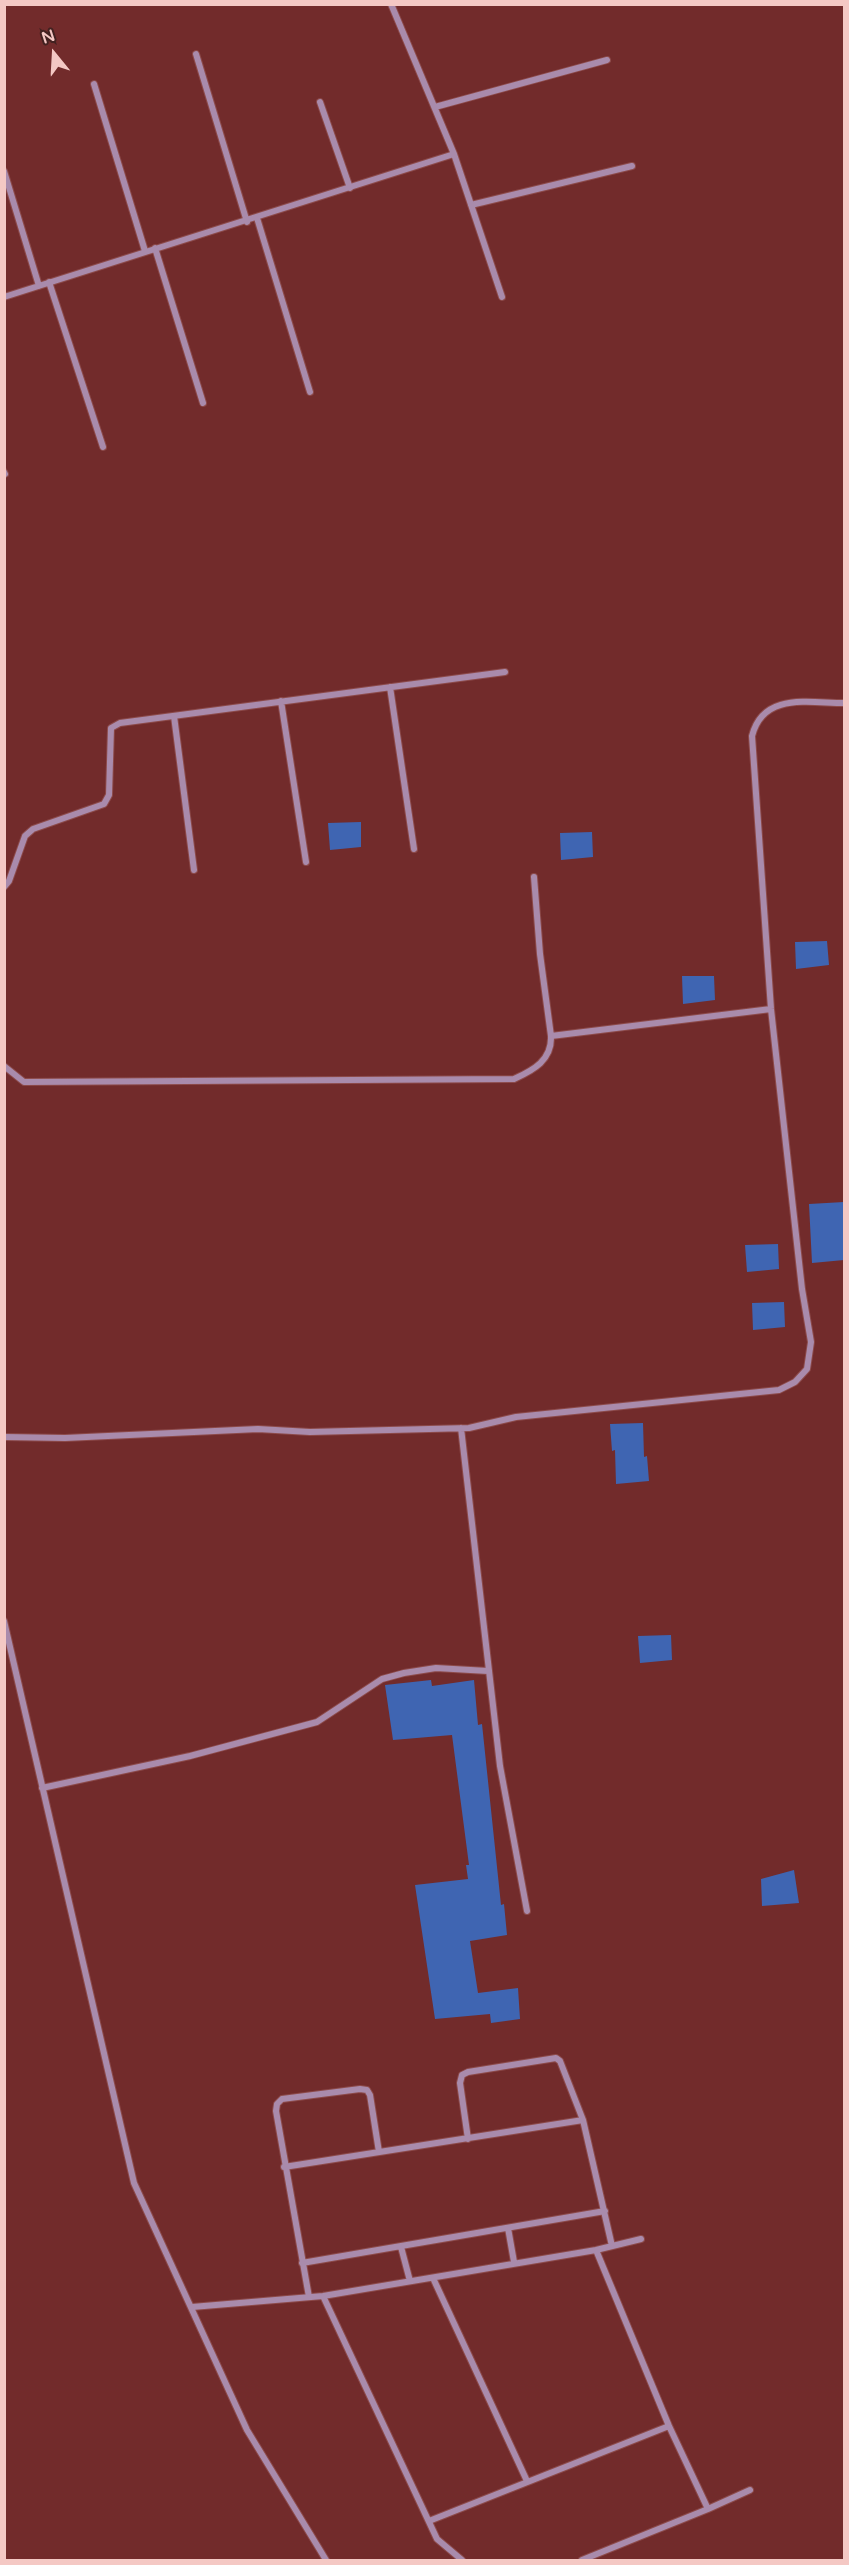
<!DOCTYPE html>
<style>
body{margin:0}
#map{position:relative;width:849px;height:2565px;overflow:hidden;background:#722b2b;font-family:"Varela Round",sans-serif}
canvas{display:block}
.frame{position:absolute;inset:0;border:6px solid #f4c8c4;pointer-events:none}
.north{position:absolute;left:24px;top:24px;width:60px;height:60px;-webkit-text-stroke:4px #422120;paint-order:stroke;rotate:342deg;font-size:16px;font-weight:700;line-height:24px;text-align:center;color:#f4c8c4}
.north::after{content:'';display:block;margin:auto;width:21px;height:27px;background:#f4c8c4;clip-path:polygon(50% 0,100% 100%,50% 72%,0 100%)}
</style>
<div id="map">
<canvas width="849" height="2565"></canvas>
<div class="frame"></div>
<div class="north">N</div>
</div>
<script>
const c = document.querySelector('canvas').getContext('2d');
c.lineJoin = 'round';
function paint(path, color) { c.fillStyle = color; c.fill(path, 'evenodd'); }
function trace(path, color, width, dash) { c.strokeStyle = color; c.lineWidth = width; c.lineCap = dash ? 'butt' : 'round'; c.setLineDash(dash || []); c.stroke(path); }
paint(new Path2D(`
 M361,822V847L330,850L328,823Z
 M592,832L593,857L561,860L560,833Z
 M827,941L829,965L796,969L795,942Z
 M682,976H714L715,1000L683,1004Z
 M844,1202V1260L812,1263L809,1204Z
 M778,1244L779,1269L747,1272L745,1245Z
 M784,1302L785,1327L753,1330L752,1303Z
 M643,1423L644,1457L647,1456L649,1481L616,1484L615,1450L612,1451L610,1424Z
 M671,1635L672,1660L640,1663L638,1636Z
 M431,1680L432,1686L474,1680L478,1725L482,1724L501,1905L504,1904L507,1935L470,1941L478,1993L518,1988L520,2019L491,2023L490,2014L435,2019L415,1885L468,1879L466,1865H469L452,1735L393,1740L385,1685Z
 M794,1870L799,1903L762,1906L761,1879Z`), '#3f65b2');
const street = new Path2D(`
 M391,4L454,154L502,297
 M196,54L247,222
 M94,84L145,251
 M320,102L350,188
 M435,107L607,60
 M4,171L39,286
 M471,205L632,166
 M257,218L310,392
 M155,248L203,403
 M49,282L103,447
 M4,297L454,154
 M4,472L5,474
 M390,687L414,849
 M281,701L306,862
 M174,716L194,870
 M534,877L540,954L551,1036
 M4,887L9,881L25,836L33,829L104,804L109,795L111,728L120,723L505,672
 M4,1066L24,1082L514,1079C534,1070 552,1060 551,1036L771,1009
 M461,1428L500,1766L527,1911
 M4,1437L65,1438L258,1429L310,1432L469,1428L516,1417L779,1390L795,1382L807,1369L811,1342L802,1289L771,1009L752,736C763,692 809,703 844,703
 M4,1621L134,2183L247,2430L326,2560
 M42,1788L190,1756L317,1722L382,1679L404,1673L436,1668L488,1671
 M468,2139L460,2083L462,2075L468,2072L556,2058L560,2061L583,2120L612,2246
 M284,2167L583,2120
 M508,2228L514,2262
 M401,2247L410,2281
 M302,2263L605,2211
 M433,2278L527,2481
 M323,2296L437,2539L462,2560
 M309,2297L276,2111L277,2104L282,2099L360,2089L367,2090L370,2095L379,2152
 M192,2307L323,2296L596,2250L641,2239
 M708,2509L750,2490
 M429,2521L669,2426
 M582,2560L708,2509L669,2426L596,2250`);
trace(street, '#8c4a4a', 8);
trace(street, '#a98bac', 6);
</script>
